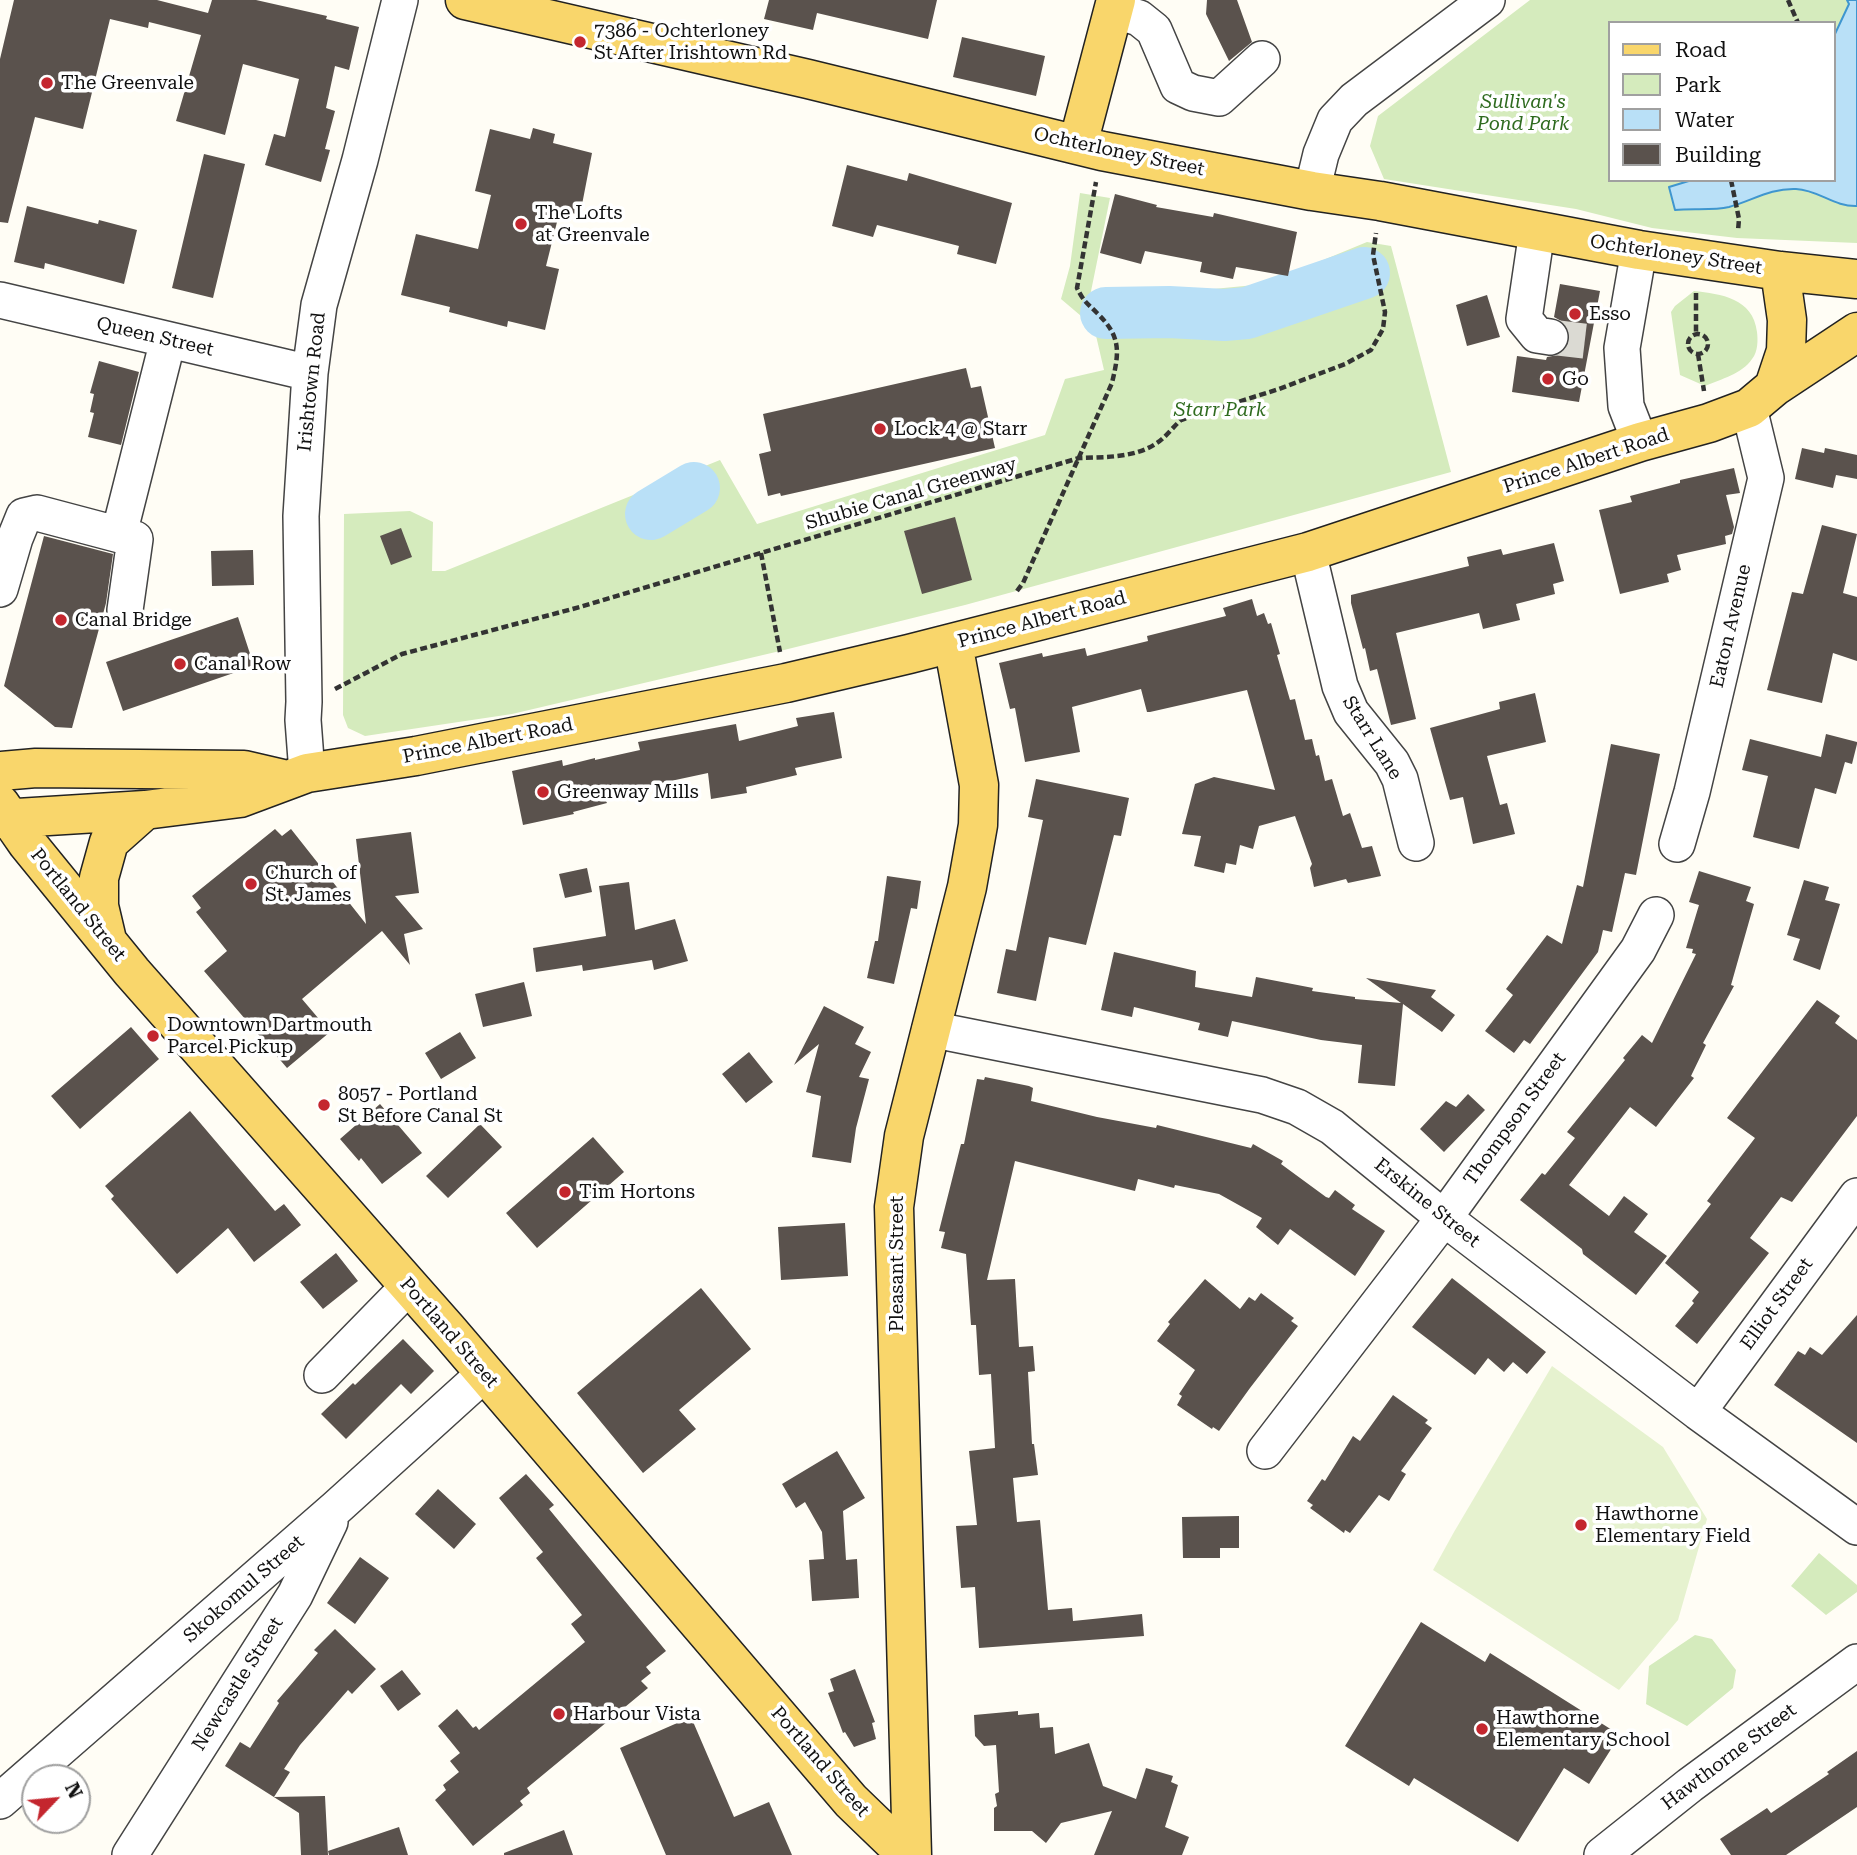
<!DOCTYPE html>
<style>
body{margin:0}
#map{position:relative;width:1857px;height:1855px;overflow:hidden;background:#fffdf5;font-family:"Roboto Serif",serif}
canvas{display:block}
.legend{position:absolute;left:1608px;top:21px;width:228px;height:161px;box-sizing:border-box;background:#fff;border:2px solid #a0a0a0;margin:0;padding:9px 12px;list-style:none;font-size:21px;color:#111}
.legend li{display:flex;align-items:center;gap:14px;height:35px}
.legend b{width:35px;border:2px solid #a0a0a0}
.north{position:absolute;left:21px;top:1764px;width:70px;height:70px;box-sizing:border-box;background:#fff;border:2px solid #a0a0a0;border-radius:50%;rotate:64deg;font-size:19px;font-weight:700;line-height:28px;text-align:center;color:#111}
.north::after{content:'';display:block;margin:auto;width:24px;height:32px;background:#c4262e;clip-path:polygon(50% 0,100% 100%,50% 72%,0 100%)}
</style>
<div id="map">
<canvas width="1857" height="1855"></canvas>
<ul class="legend">
<li><b style="height:9px;background:#f9d66b"></b>Road</li>
<li><b style="height:19px;background:#d5ebbd"></b>Park</li>
<li><b style="height:19px;background:#b9e0f7"></b>Water</li>
<li><b style="height:19px;background:#5a524d"></b>Building</li>
</ul>
<div class="north">N</div>
</div>
<script>
const c = document.querySelector('canvas').getContext('2d');
c.lineJoin = 'round';
function paint(path, color) { c.fillStyle = color; c.fill(path, 'evenodd'); }
function trace(path, color, width, dash) { c.strokeStyle = color; c.lineWidth = width; c.lineCap = dash ? 'butt' : 'round'; c.setLineDash(dash || []); c.stroke(path); }
function write(font, color, halo, rows, align = 'center') {
  c.font = font + ' "Roboto Serif",serif'; c.lineWidth = 7; c.setLineDash([]); c.textBaseline = 'middle'; c.strokeStyle = halo; c.fillStyle = color; for (const [text, x, y, turn = 0] of rows) {
    c.save(); c.translate(x, y); c.rotate((+turn || 0) * Math.PI / 180); c.textAlign = isNaN(turn) ? turn : align; if (halo) c.strokeText(text, 0, 0); c.fillText(text, 0, 0); c.restore();
  }
}
paint(new Path2D(`
 M1530,0H1857V243L1737,238L1652,228L1576,209L1384,179L1370,146L1378,116ZM1610,23H1834V180H1610Z
 M1080,193L1110,198L1089,301L1265,284L1367,242L1391,246L1451,472L965,605L780,651L512,714L365,736L348,728L343,715L344,514L410,511L433,522L432,571H445L720,460L757,524L1045,435L1065,379L1104,370L1094,327L1061,299L1070,266Z
 M1694,291C1721,294 1753,298 1757,332C1758,340 1758,352 1752,359C1742,374 1721,379 1705,386L1680,375L1671,312L1675,306Z
 M1819,1553L1857,1585V1592L1826,1615L1791,1586Z
 M1695,1635L1712,1639L1736,1670L1733,1688L1687,1726L1646,1704L1649,1666Z`), '#d5ebbd');
paint(new Path2D(`
 M1552,1366L1663,1447L1707,1519L1678,1620L1619,1690L1433,1570L1454,1532Z`), '#e6f2cf');
const water = new Path2D(`
 M1847,0H1857V206C1834,207 1819,190 1796,189C1770,188 1752,201 1729,207C1712,211 1692,208 1675,210L1669,187L1692,180H1834V36L1849,4Z`);
paint(water, '#b9e0f7');
trace(water, '#3f96cf', 2);
trace(new Path2D(`
 M1106,313L1169,312L1224,315L1247,313L1364,273
 M651,514L694,488`), '#b9e0f7', 52);
paint(new Path2D(`
 M14,0H157L208,13L212,0H256L327,16L326,19L359,27L349,70L335,66L326,108L335,111L325,149L330,150L321,182L265,165L274,134L285,137L299,79L243,64L225,135L176,121L201,35L149,22L148,28L110,19L83,129L35,117L8,223L0,222V59Z
 M769,0H937L928,39L817,13L813,30L764,19Z
 M1207,0H1237L1252,42L1229,61L1206,14Z
 M962,37L1045,56L1036,96L953,77Z
 M533,128L555,134L553,143L592,153L580,215L560,210L546,266L559,269L545,330L508,321L507,327L449,312L450,307L401,295L416,234L478,249L491,195L475,191L490,129L530,139Z
 M204,154L245,164L213,298L172,288Z
 M847,165L907,181L909,173L1012,203L996,264L957,254L959,246L877,225L873,237L832,226Z
 M1115,194L1157,205L1156,207L1213,217L1214,213L1297,232L1288,276L1236,267L1233,279L1200,272L1202,262L1145,251L1141,264L1100,253Z
 M27,206L98,224L99,220L137,230L124,284L45,263L44,269L14,262Z
 M1560,284L1600,291L1579,402L1512,392L1517,356L1546,360L1547,357L1558,355L1566,349L1570,339L1569,330L1563,322L1554,317Z
 M1487,295L1500,337L1467,346L1456,305Z
 M99,361L139,372L121,445L88,437L94,413L90,412L94,394L90,393Z
 M966,368L971,388L981,386L995,448L781,496L780,493L768,496L759,454L771,451L763,414Z
 M1802,448L1824,453L1825,448L1857,455V479L1836,475L1833,488L1795,479Z
 M1734,468L1740,493L1726,495L1734,527L1732,534L1725,536L1726,544L1677,555L1681,570L1667,574L1669,582L1620,594L1599,510L1632,502L1630,496L1680,483V480Z
 M955,517L972,580L922,594L904,531Z
 M1822,525L1857,534L1843,593L1857,597V661L1833,653L1822,703L1767,690L1792,592L1803,594Z
 M401,528L412,557L391,565L380,536Z
 M44,536L113,554L106,603L72,728L55,727L4,686Z
 M1554,543L1564,581L1553,584L1555,594L1516,604L1520,620L1483,629L1479,613L1396,633L1416,719L1391,725L1377,669L1370,671L1365,648L1363,649L1351,603V595L1469,566L1467,557L1501,549L1503,555Z
 M253,550L254,585L212,586L211,551Z
 M1252,599L1257,616L1264,613L1268,624L1271,623L1280,654L1277,655L1290,700L1295,699L1305,740L1312,739L1316,756L1319,755L1325,781L1332,779L1343,816L1350,813L1362,848L1372,846L1381,876L1348,883L1346,879L1314,887L1310,868L1312,864L1295,816L1259,826L1253,849L1240,845L1236,865L1226,863L1224,873L1194,866L1201,836L1182,834L1195,784L1214,777L1275,790L1247,690L1150,712H1147L1141,689L1072,707L1080,752L1025,762L1015,708L1010,709L999,663L1042,653L1043,657L1085,648L1087,656L1148,641L1147,636L1226,616L1223,608Z
 M238,617L254,666L123,711L106,662Z
 M1535,693L1546,742L1487,756L1500,805L1507,803L1515,834L1473,844L1463,797L1450,800L1430,728L1500,709L1499,702Z
 M834,712L842,758L795,768L797,775L746,787L747,793L711,799L708,773L638,788L640,793L606,801L607,803L573,812L574,814L523,825L512,771L562,760L563,766L595,758V760L640,750L638,742L736,724L739,741L798,726L796,718Z
 M1826,734L1857,742V744L1852,764L1845,762L1836,794L1815,788L1799,849L1753,837L1768,776L1742,770L1750,739L1821,757Z
 M1611,744L1660,754L1636,875L1625,873L1612,932L1603,930L1598,952L1530,1044L1524,1040L1514,1053L1485,1031L1513,995L1506,989L1547,935L1562,944L1577,885L1583,887Z
 M1036,779L1129,798L1121,836L1114,835L1086,945L1049,937L1036,1001L997,993L1006,949L1016,951L1043,820L1028,817Z
 M275,829L282,836L291,829L366,924L356,839L411,832L419,893L395,896L423,929L404,934L410,965L382,931L302,999L330,1032L287,1068L204,971L227,951L196,912L201,908L192,896Z
 M587,868L592,892L565,898L559,874Z
 M1699,871L1751,887L1746,901L1754,904L1731,985L1734,986L1703,1043L1706,1045L1691,1076L1694,1078L1656,1127L1630,1107L1569,1185L1609,1216L1624,1196L1648,1214L1634,1232L1667,1256L1636,1295L1583,1254L1582,1249L1520,1200L1542,1173L1545,1175L1575,1138L1567,1132L1625,1060L1623,1058L1642,1035L1652,1043L1696,954L1692,953L1693,949L1686,948L1699,905L1689,902Z
 M887,876L921,881L917,909L911,908L894,984L867,978L875,941H878Z
 M1804,880L1829,887L1825,900L1840,904L1820,970L1793,960L1800,939L1787,935Z
 M629,882L635,930L675,919L688,961L654,970L652,960L583,971L582,965L536,972L533,948L606,936L599,886Z
 M1114,952L1196,971L1195,987L1252,997L1256,977L1313,988L1312,991L1355,997V999L1401,1003L1366,978L1436,990L1431,997L1455,1015L1442,1032L1403,1004L1395,1086L1358,1083L1362,1045L1321,1040L1232,1021L1228,1037L1198,1030L1200,1023L1134,1007L1132,1017L1101,1010Z
 M524,982L532,1016L483,1027L475,994Z
 M1817,1000L1840,1016L1835,1023L1857,1040V1116L1792,1202L1781,1197L1750,1238L1769,1253L1697,1344L1675,1326L1694,1303L1692,1301L1699,1292L1665,1263L1711,1204L1707,1201L1755,1138L1727,1118Z
 M824,1006L864,1027L855,1044L871,1052L859,1077L869,1079L856,1128L851,1163L812,1157L821,1096L806,1092L819,1044L794,1065Z
 M131,1027L159,1059L80,1129L51,1096Z
 M460,1032L476,1058L441,1079L425,1053Z
 M749,1052L773,1082L746,1103L722,1074Z
 M985,1077L1029,1086L1033,1088L1031,1101L1097,1117L1156,1128L1157,1125L1251,1148L1253,1144L1283,1161L1281,1164L1326,1197L1329,1198L1335,1190L1355,1205L1352,1209L1385,1231L1355,1276L1290,1229L1278,1245L1256,1227L1262,1218L1219,1194L1175,1185L1174,1188L1138,1179L1135,1191L1015,1161L987,1280L1015,1279L1019,1347L1033,1346L1035,1371L1028,1372L1032,1444H1034L1038,1475L1013,1478L1017,1522L1040,1520L1048,1610L1072,1608L1073,1621L1142,1614L1144,1636L979,1648L975,1587L961,1588L956,1526L977,1525L969,1451L995,1448L991,1374L979,1375L976,1325H971L966,1254L941,1248L945,1232L939,1231L961,1144H964L977,1079L984,1080Z
 M1468,1094L1485,1110L1444,1152L1420,1129L1446,1101L1456,1107Z
 M380,1104L422,1153L382,1184L361,1158L359,1161L340,1139Z
 M190,1111L275,1211L284,1204L301,1225L254,1262L228,1228L177,1274L111,1199L114,1196L105,1186Z
 M480,1124L502,1147L448,1198L426,1176Z
 M593,1137L624,1172L537,1248L506,1213Z
 M845,1223L848,1276L781,1280L778,1227Z
 M336,1253L358,1281L323,1309L300,1282Z
 M1452,1278L1546,1352L1527,1374L1513,1362L1504,1372L1488,1358L1475,1375L1412,1327Z
 M1205,1279L1240,1309L1249,1297L1255,1301L1261,1293L1294,1318L1291,1321L1298,1326L1250,1388L1219,1431L1213,1427L1212,1429L1177,1405L1182,1396L1179,1394L1195,1370L1157,1341L1170,1324L1168,1322Z
 M701,1288L751,1349L679,1410L696,1429L643,1473L577,1393Z
 M1857,1315V1443L1774,1385L1798,1351L1805,1355L1810,1347L1822,1355Z
 M403,1339L434,1371L411,1394L401,1384L346,1439L321,1414L353,1383L355,1385Z
 M1393,1395L1428,1420L1425,1423L1432,1428L1401,1471L1406,1474L1389,1501L1379,1495L1350,1533L1345,1530L1344,1533L1310,1508L1313,1505L1307,1501L1322,1479L1325,1481L1353,1436L1360,1441Z
 M837,1451L865,1498L843,1511L846,1560L857,1559L859,1598L812,1601L809,1560L824,1559L822,1532L805,1502L796,1508L782,1484Z
 M526,1474L554,1505L549,1509L666,1651L646,1667L651,1673L641,1681L648,1688L527,1788L530,1793L520,1801L523,1805L473,1846L435,1800L446,1790L443,1785L459,1772L450,1761L460,1753L438,1726L457,1709L473,1728L476,1726L479,1730L585,1642L571,1624L582,1615L536,1558L543,1552L499,1498Z
 M438,1489L476,1524L454,1549L415,1514Z
 M1239,1516V1548H1220V1558H1183L1182,1517Z
 M360,1557L389,1578L355,1624L327,1603Z
 M1421,1622L1485,1662L1490,1653L1620,1735L1589,1784L1564,1768L1518,1842L1414,1778L1409,1786L1345,1746Z
 M335,1629L376,1669L352,1694L348,1690L300,1745L284,1769L290,1772L274,1797L325,1796L328,1855H301L299,1813L225,1766L240,1742L250,1748L279,1703L277,1701L318,1653L314,1650Z
 M855,1669L875,1722L872,1723L876,1739L854,1747L845,1732L843,1733L828,1693L834,1691L830,1679Z
 M402,1670L421,1694L398,1711L380,1686Z
 M1018,1711V1715L1039,1713L1040,1728L1053,1727L1055,1754L1089,1743L1103,1786L1136,1799L1146,1768L1173,1776L1171,1782L1178,1785L1165,1827L1189,1837L1182,1855H1094L1112,1811L1061,1823L1046,1843L1032,1831H994V1808L997,1806L995,1794L999,1792L996,1745L984,1746L975,1736L974,1715Z
 M691,1717L734,1817L769,1802L792,1855H666L620,1748Z
 M1857,1751V1807L1786,1855H1731L1720,1839L1767,1808L1771,1813L1829,1774L1827,1772Z
 M399,1827L408,1855H329L328,1851Z
 M564,1830L573,1855H504V1853Z`), '#5a524d');
trace(new Path2D(`
 M1550,337L1592,342`), '#dbdad3', 35, [35, 18]);
const minor = new Path2D(`
 M1113,10L1139,18L1154,30L1178,86L1193,93L1219,98L1262,59
 M1312,191L1321,154L1335,120L1354,100L1487,0
 M1537,231L1524,319L1537,335L1550,337
 M1639,250L1622,348L1626,406L1640,442
 M0,300L310,373
 M119,534L168,340
 M1308,552L1340,686L1351,712L1392,763L1400,779L1416,843
 M0,589L15,538L24,516L37,513L135,539L125,610
 M307,773L303,720L304,702L301,516L310,373L319,305L360,160L400,0
 M1677,844L1692,792L1766,478L1749,408
 M930,1029L1262,1095L1297,1107L1332,1127L1444,1218L1698,1412L1857,1527
 M322,1375L409,1286
 M1698,1412L1857,1196
 M1265,1451L1444,1218L1638,950L1656,915
 M0,1801L336,1508L484,1374
 M130,1855L295,1595L330,1522
 M1602,1855L1690,1785L1857,1662`);
const major = new Path2D(`
 M465,0L808,79L1102,151L1312,191L1380,201L1639,250L1780,271L1857,279
 M1078,144L1116,0
 M1774,387L1786,351L1787,320L1780,271
 M0,771L36,768L244,770L287,780
 M0,804L27,843L132,972L448,1330L851,1801L907,1855
 M0,819L145,810L240,798L307,773L416,756L786,683L909,654L1308,552L1640,442L1709,423L1749,408L1774,387L1857,332
 M107,940L99,906V878L109,842L145,810
 M912,1855L894,1207L904,1136L967,887L978,825L979,785L953,643`);
trace(minor, '#444', 38);
trace(major, '#222', 41);
trace(new Path2D(`
 M1788,0L1798,23
 M1731,180L1739,219L1738,231
 M1696,293V334
 M1688 344a10 10 0 1 1 20 0a10 10 0 1 1-20 0Z
 M1698,354L1704,391
 M761,553L780,652
 M1017,591L1023,583L1112,383C1119,353 1122,337 1097,313C1086,302 1084,302 1077,288L1096,182
 M335,689L402,654L580,607L1079,458C1105,457 1135,458 1157,443C1166,437 1173,427 1181,420L1279,389L1345,364L1371,350L1383,329L1385,312L1373,255L1376,233`), '#333', 4.5, [7, 3.5]);
trace(minor, '#fff', 35);
trace(major, '#f9d66b', 38);
for (const [x, y, r, color] of [
 [580,42,7,"#c4262e"],
 [47,83,7,"#c4262e"],
 [521,224,7,"#c4262e"],
 [1575,314,7,"#c4262e"],
 [1548,379,7,"#c4262e"],
 [880,429,7,"#c4262e"],
 [61,620,7,"#c4262e"],
 [180,664,7,"#c4262e"],
 [543,792,7,"#c4262e"],
 [251,884,7,"#c4262e"],
 [153,1036,7,"#c4262e"],
 [324,1105,7,"#c4262e"],
 [565,1192,7,"#c4262e"],
 [1581,1525,7,"#c4262e"],
 [559,1714,7,"#c4262e"],
 [1482,1729,7,"#c4262e"]
]) { const dot = new Path2D(); dot.arc(x, y, r, 0, 2 * Math.PI); c.fillStyle = color; c.fill(dot); trace(dot, '#fff', 2.5); }
write('19px', '#111', '#fff', [
 ["7386 - Ochterloney",594,31],
 ["St After Irishtown Rd",594,53],
 ["The Greenvale",61,83],
 ["The Lofts",535,213],
 ["at Greenvale",535,235],
 ["Esso",1589,314],
 ["Go",1562,379],
 ["Lock 4 @ Starr",894,429],
 ["Canal Bridge",75,620],
 ["Canal Row",194,664],
 ["Greenway Mills",557,792],
 ["Church of",265,873],
 ["St. James",265,895],
 ["Downtown Dartmouth",167,1025],
 ["Parcel Pickup",167,1047],
 ["8057 - Portland",338,1094],
 ["St Before Canal St",338,1116],
 ["Tim Hortons",579,1192],
 ["Hawthorne",1595,1514],
 ["Elementary Field",1595,1536],
 ["Harbour Vista",573,1714],
 ["Hawthorne",1496,1718],
 ["Elementary School",1496,1740]
], 'left');
write('italic 19px', '#2f6b1f', '#fff', [
 ["Sullivan's",1523,102],
 ["Pond Park",1523,124],
 ["Starr Park",1220,410]
]);
write('19px', '#111', '#fff', [
 ["Ochterloney Street",1119,152,12],
 ["Ochterloney Street",1676,255,9],
 ["Queen Street",155,337,13],
 ["Irishtown Road",312,382,-84],
 ["Prince Albert Road",1586,461,-18],
 ["Shubie Canal Greenway",911,494,-16],
 ["Prince Albert Road",1042,620,-15],
 ["Eaton Avenue",1731,626,-77],
 ["Starr Lane",1372,738,58],
 ["Prince Albert Road",488,741,-11],
 ["Portland Street",78,905,51],
 ["Thompson Street",1515,1119,-54],
 ["Erskine Street",1427,1203,39],
 ["Pleasant Street",897,1264,-90],
 ["Elliot Street",1777,1304,-54],
 ["Portland Street",449,1333,49],
 ["Skokomul Street",244,1589,-41],
 ["Newcastle Street",238,1684,-58],
 ["Hawthorne Street",1729,1757,-37],
 ["Portland Street",820,1762,49]
]);
</script>
